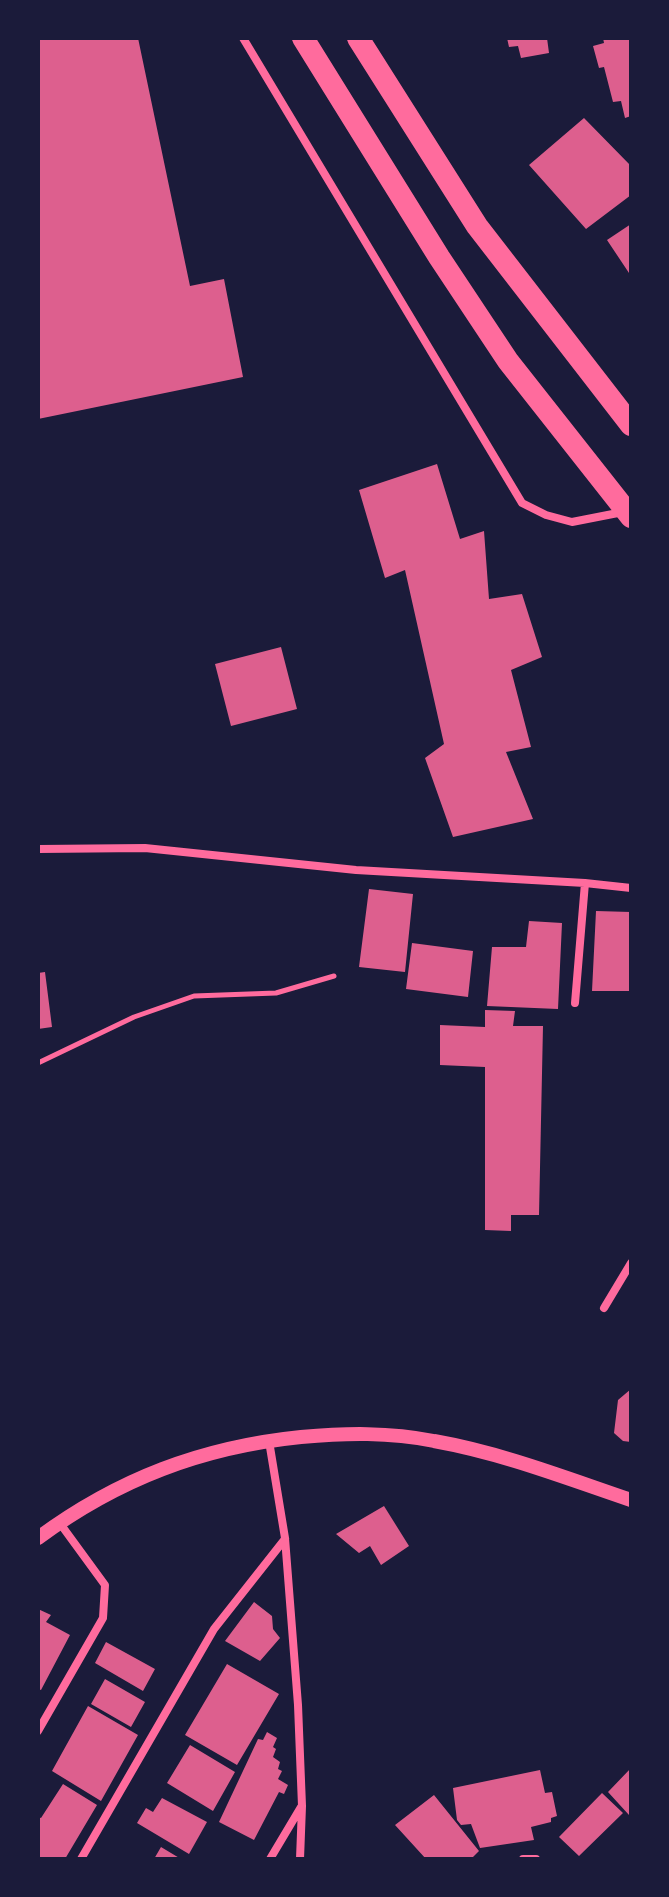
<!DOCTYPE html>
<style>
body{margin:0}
#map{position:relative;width:669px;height:1897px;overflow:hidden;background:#1b1b3a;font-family:"Fira Sans",sans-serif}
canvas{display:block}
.frame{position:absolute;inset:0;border:40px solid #1b1b3a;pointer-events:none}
</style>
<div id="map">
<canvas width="669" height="1897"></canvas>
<div class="frame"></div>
</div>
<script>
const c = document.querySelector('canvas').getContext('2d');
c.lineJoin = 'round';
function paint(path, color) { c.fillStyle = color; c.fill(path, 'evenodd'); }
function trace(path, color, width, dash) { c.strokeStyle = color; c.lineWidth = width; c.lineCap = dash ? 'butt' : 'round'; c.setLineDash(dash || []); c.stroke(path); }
paint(new Path2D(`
 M38,38H138L190,286L224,279L243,377L38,419Z
 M507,38H547L549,53L521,58L518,46L509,47Z
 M603,38H631V116L625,118L621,101L613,102L604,67L599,68L593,46L604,43Z
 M584,118L631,166V195L586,229L529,165Z
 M631,224V276L607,240Z
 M437,464L460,539L484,531L489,599L522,594L542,657L511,670L531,747L506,752L533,819L453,837L425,758L444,744L405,570L385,578L359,490Z
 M281,647L297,709L231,726L215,664Z
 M369,889L413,894L405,972L359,967Z
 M596,911L631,912V991H592Z
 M529,921L562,923L558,1009L487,1006L492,947H526Z
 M412,943L473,951L468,997L406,989Z
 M45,972L52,1027L38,1029V973Z
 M485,1010L515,1011L513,1026H543L539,1215H511V1231L485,1230V1067L440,1065V1025L485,1027Z
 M631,1389V1442L623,1441L614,1433L618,1400Z
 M384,1506L409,1546L381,1565L370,1546L359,1553L336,1534Z
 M254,1602L272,1616L273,1629L280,1638L260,1661L225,1641Z
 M38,1609L51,1615L46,1622L70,1635L41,1690L38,1689Z
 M106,1642L155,1669L143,1691L95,1663Z
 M227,1664L279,1694L237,1765L185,1735Z
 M105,1679L145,1702L131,1727L91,1704Z
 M88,1706L138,1735L101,1801L52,1771Z
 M267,1732L277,1738L273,1747L276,1749L273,1757L280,1762L278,1769L282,1771L278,1779L288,1785L284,1794L279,1792L254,1840L219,1822L258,1739L263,1740Z
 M190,1745L235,1772L213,1811L167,1783Z
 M631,1768V1813L629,1815L608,1792Z
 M540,1770L545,1793L552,1792L557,1816L551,1818V1822L531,1827L534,1840L480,1848L471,1824L461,1825L457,1820L453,1788Z
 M63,1784L97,1805L65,1859H38V1817L41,1818Z
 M602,1793L623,1813L579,1856L559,1837Z
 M434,1795L479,1851L471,1859H426L395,1825Z
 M162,1798L207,1822L189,1854L137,1823L146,1808L153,1812Z
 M161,1847L181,1859H154Z`), '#dd5f8e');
trace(new Path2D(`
 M38,1063L134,1017L194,996L276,993L334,976`), '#ff6b9d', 5);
trace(new Path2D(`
 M243,38L522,503L546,515L572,522L623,512
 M38,849L145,848L356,870L585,883L631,888
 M575,1003L585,883
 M604,1308L631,1263
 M269,1441L285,1538L298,1705L302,1806L300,1859
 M38,1731L103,1618L105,1585L59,1522
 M81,1859L214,1629L285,1539
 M270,1859L301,1807
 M523,1859H536`), '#ff6b9d', 8);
trace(new Path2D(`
 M38,1538C118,1479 202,1447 301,1437C346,1433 389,1432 434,1441C502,1453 566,1478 631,1500`), '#ff6b9d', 14);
trace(new Path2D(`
 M303,38L439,257L508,361L631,517
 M358,38L477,226L631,425`), '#ff6b9d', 22);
</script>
